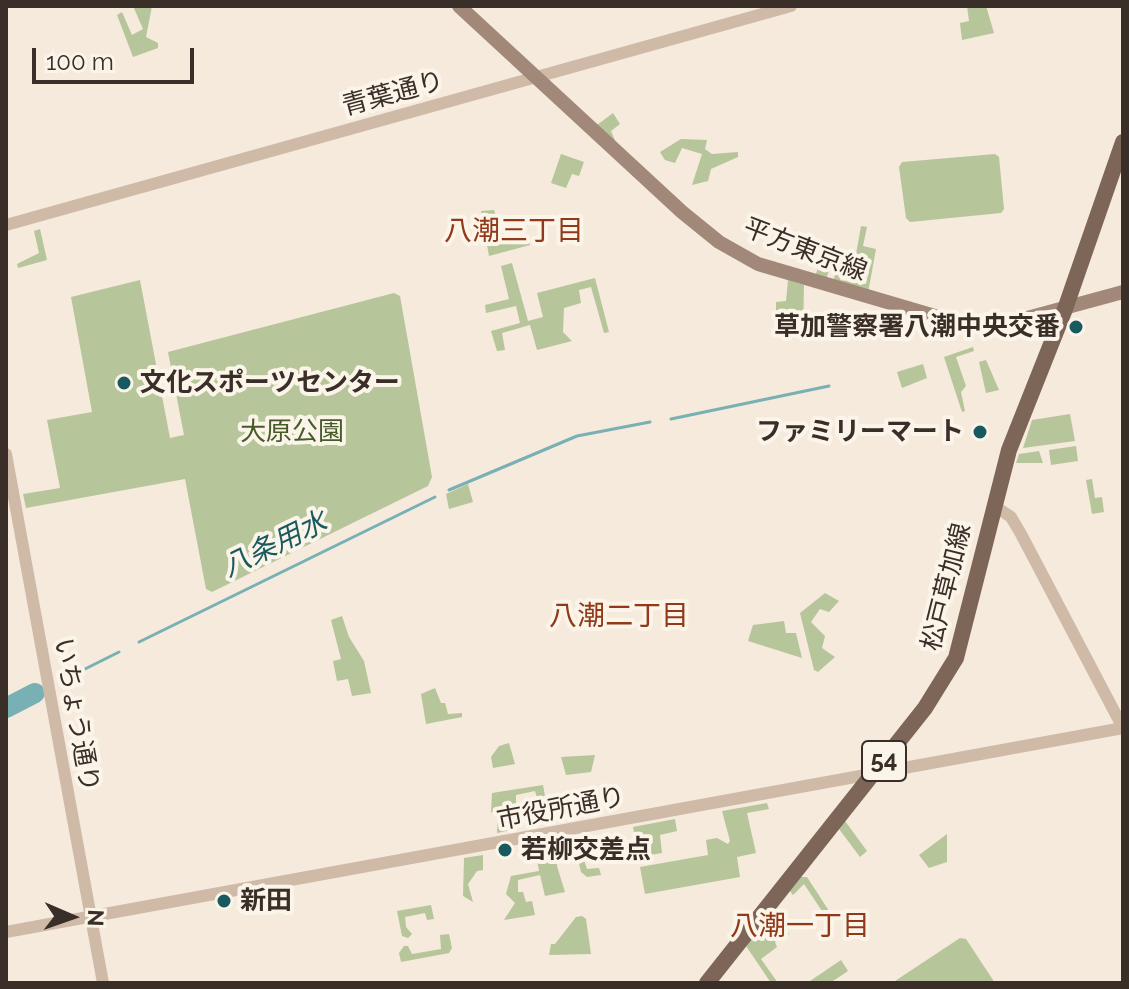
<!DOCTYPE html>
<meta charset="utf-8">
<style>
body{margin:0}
#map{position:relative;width:1129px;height:989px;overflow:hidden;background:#f5eadc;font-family:Raleway,sans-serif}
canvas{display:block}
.frame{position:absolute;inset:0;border:8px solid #3a2e28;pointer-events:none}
.north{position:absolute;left:32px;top:877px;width:80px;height:80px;-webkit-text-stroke:6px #fbf4e9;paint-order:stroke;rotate:92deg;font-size:22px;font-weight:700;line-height:32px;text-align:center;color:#3a2e28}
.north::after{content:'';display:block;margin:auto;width:28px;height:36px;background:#3a2e28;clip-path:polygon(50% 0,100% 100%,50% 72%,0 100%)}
.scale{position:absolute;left:32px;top:48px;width:162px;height:36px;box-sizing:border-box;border:4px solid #3a2e28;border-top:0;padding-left:10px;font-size:24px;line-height:28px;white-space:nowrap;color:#3a2e28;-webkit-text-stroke:6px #fbf4e9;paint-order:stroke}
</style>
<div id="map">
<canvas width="1129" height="989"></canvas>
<div class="frame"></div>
<div class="north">N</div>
<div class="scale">100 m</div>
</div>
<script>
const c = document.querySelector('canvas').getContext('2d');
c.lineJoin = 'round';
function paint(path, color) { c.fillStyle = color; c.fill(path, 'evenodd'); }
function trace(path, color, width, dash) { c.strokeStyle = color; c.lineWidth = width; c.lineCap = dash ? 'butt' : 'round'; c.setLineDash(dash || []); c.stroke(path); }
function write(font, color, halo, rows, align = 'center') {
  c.font = font + ' Raleway,"Noto Sans JP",sans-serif'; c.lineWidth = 8; c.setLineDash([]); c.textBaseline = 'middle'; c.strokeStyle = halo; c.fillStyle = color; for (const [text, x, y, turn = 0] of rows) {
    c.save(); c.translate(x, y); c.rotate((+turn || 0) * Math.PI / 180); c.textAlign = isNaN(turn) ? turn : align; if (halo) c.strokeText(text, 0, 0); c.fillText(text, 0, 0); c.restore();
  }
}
paint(new Path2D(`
 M133,6H152L146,37L158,43V48L133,57L117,15L122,12L132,35L143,29Z
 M967,6H986L994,33L962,40L960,23L969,21Z
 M613,113L620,124L611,131L616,143L597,125Z
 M681,139L707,140L705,149L712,154L738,152V157L711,169L708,181L692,185L702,154L682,148L675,163L665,160L660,152Z
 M561,154L584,162L579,176L572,174L566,188L551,183Z
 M995,154L999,157L1004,209L1001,213L910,222L906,218L899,167L902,162Z
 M494,210L506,242L527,238L530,245L489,256L481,211Z
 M861,226L867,227L863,246L876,249L868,293L833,282L840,255H845L840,280L866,284L870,265L867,257L856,254Z
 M40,229L47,260L18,268L17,264L39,253L34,231Z
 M824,249L834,252L827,277H815Z
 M512,263L528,321L543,317L537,293L595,278L609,332L604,333L591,287L579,290L581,303L564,308L563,332L572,341L537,350L530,325L502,333L505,350L497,351L491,331L520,323L516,306L486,313L485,305L509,299L501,266Z
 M140,280L170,438L184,435L168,352L394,293L400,296L432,477L428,486L212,592L206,589L185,479L26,508L23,494L60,488L47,420L92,412L71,297Z
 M788,280L804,285L803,335L776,334V302L786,301Z
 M973,347L974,351L956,357L966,386L961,392L965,411L962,412L944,357Z
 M986,360L999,390L986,393L979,362Z
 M923,364L927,378L902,388L897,372Z
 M1070,414L1075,441L1023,448L1032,420Z
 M1076,446L1078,461L1051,465L1049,450Z
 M1039,451L1043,463H1016L1019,454Z
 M1092,479L1095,498L1102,497L1104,512L1092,514L1086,480Z
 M468,484L473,502L449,509L446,494Z
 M825,593L839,601L829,612L820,609L811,622L825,636L822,648L835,657L818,672L814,670L800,613Z
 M342,616L349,637L364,661L371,693L352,696L348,679L337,681L333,661L341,659L331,620Z
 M784,621L786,633H796L802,658L748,641L753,625Z
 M435,688L441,703H445L448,714L462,713V717L426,724L421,694Z
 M509,743L515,764L493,768L491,757L499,746Z
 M595,755L591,772L566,775L561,757Z
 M543,785L546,802L539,804L535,791L516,795V812L508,815L511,830L497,833L498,813L491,812L492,793Z
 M767,803L769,809L747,813L756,853L737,857L740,877L645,894L640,867L708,855L706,840L717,838L728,844L730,841L722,811Z
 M675,819L677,831L660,835L662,853L644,856L642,849L637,848L633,827Z
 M845,821L867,851L860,857L839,829Z
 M947,834V862L929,868L919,855Z
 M577,838L587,869L599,868L601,875L587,877L581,872L575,846L558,849L557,866L565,892L545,896L540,875L518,880V892H523L526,902L532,901L535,915L504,920L515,903L506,894L511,876L539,871L535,845Z
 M483,855V870L477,871L468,884L473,902L463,896L464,858Z
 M801,877H807L833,917L828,920L804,884L793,895L790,891Z
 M431,905L434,919L427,920L425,913L405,917L406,927L412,934L408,938L402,936L397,911Z
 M774,911L789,934L775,942L777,947L761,959L778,983H771L746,946Z
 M582,916L586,919L591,954L549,955L551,944H555L576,917Z
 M449,934L452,948L449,953L401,962L399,953L404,946H408L412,954L441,949L440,935Z
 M960,938L966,939L995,983H892Z
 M841,960L848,971L830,983H807Z`), '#b6c59a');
trace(new Path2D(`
 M671,419L829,386
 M449,490L577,436L650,422
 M139,642L435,497
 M63,680L119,652`), '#78b0b4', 3);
trace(new Path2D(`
 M6,708L35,693`), '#78b0b4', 20);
trace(new Path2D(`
 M6,225L791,6
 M6,454L103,983
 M993,505L1011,517L1021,534L1123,728
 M6,932L1123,728`), '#cebaa7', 12);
trace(new Path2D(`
 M459,6L682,212L719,242L758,264L962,324H1005L1123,292`), '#a28878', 14);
trace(new Path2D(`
 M707,983L925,708L956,658L1009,450L1065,309L1123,142`), '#7d6558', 16);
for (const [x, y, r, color] of [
 [1076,327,8,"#195960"],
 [124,383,8,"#195960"],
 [980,432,8,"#195960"],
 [505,850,8,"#195960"],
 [224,901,8,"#195960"]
]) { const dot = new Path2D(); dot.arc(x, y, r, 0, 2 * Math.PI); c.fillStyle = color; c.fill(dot); trace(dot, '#fbf4e9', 3); }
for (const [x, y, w] of [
 [884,761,44]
]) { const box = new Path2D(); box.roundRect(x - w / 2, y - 20, w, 40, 6); c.fillStyle = '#fbf4e9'; c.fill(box); trace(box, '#3a2e28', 2); }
write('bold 24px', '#3a2e28', null, [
 ["54",884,761]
]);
write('26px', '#3a2e28', '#fbf4e9', [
 ["青葉通り",393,94,-15],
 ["平方東京線",805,250,21],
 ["松戸草加線",947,587,-76],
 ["いちょう通り",76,715,80],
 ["市役所通り",561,809,-11]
]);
write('bold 26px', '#3a2e28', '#fbf4e9', [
 ["草加警察署八潮中央交番",1060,327,"right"],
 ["文化スポーツセンター",140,383],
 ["ファミリーマート",964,432,"right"],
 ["若柳交差点",521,850],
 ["新田",240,901]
], 'left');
write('26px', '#475b29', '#fbf4e9', [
 ["大原公園",292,432]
]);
write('28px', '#913919', '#fbf4e9', [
 ["八潮三丁目",514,232],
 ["八潮二丁目",619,617],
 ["八潮一丁目",800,927]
]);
write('italic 28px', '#195960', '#fbf4e9', [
 ["八条用水",275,545,-26]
]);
</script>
